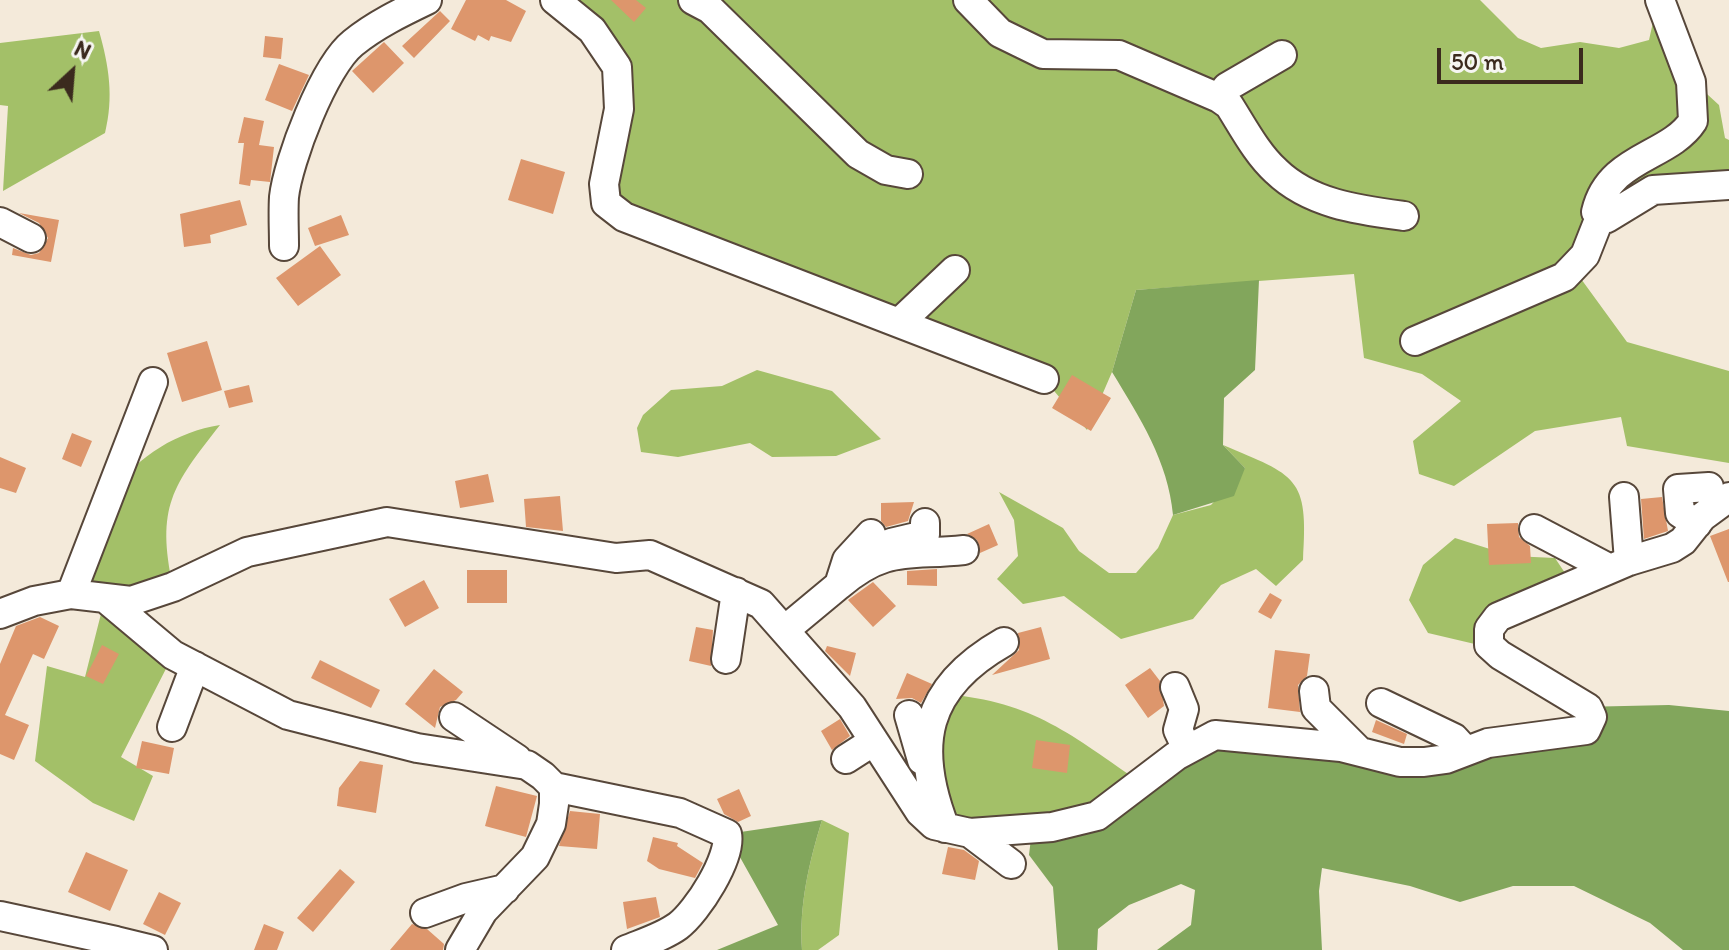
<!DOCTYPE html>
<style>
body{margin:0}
#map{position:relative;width:1729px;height:950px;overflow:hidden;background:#f4eada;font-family:Itim,sans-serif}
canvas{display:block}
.north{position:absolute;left:32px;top:32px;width:80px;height:80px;-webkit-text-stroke:6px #f6f6f2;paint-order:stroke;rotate:26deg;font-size:22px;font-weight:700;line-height:32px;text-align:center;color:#3b2a1e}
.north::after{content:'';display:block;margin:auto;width:28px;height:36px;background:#3b2a1e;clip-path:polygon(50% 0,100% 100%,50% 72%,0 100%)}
.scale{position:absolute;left:1437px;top:48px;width:146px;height:36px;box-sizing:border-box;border:4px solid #3b2a1e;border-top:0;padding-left:10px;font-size:24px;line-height:28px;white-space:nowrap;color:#3b2a1e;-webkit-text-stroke:6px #f6f6f2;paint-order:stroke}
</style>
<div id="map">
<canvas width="1729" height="950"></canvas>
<div class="north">N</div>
<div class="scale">50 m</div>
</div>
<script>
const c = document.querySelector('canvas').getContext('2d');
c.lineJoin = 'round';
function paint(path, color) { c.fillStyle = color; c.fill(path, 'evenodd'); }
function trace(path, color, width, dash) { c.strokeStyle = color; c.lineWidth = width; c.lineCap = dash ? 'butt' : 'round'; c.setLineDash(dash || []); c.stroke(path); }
paint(new Path2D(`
 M574,0H1480L1518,38L1541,48L1580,42L1619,48L1649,40L1658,0L1696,84L1719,105L1725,138L1729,140V182L1600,217L1576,272L1627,342L1729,371V463L1627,446L1621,417L1535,431L1454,486L1419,474L1413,441L1461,401L1422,374L1364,358L1354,274L1136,290L1112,372L1087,430L1044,379L606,203L619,109Z
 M99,31C109,66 114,97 105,133L3,191L8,106L0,105V43Z
 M757,370L832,391L881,439L836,456L772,457L750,443L678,457L641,452L637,428L643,415L671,390L722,386Z
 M220,425C172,486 156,507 173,587L131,601L173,655L121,757L153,776L134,821L93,803L35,761L47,666L85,677L105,598L71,594C81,569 97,510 112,491C140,455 177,432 220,425Z
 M1223,445C1296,476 1309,476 1303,560L1276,586L1256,569L1221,585L1193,619L1121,639L1064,596L1023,604L997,579L1018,556L1014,520L999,492L1063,528L1079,551L1109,573H1136L1158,548L1173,515L1211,505L1245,468Z
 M1455,538L1512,556L1555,558L1573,585L1479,645L1428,633L1409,600L1423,565Z
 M945,694C1035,702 1071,735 1143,784L1106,813L945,828L931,793Z
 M822,820L849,833L839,935L818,950H802C799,904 809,863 822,820Z`), '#a3c068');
paint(new Path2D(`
 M1259,280L1255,370L1224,398L1223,445L1245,468L1234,496L1173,515C1168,461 1140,418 1112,372L1136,290Z
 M1669,705L1729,711V950H1683L1650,923L1574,886H1513L1460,902L1410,886L1322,868L1319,891L1322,950H1157L1191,925L1195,890L1181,884L1129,905L1098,929L1097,950H1058L1053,887L1029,855L1032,830L1106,813L1218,739L1388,757L1584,722L1580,707Z
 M822,820C809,863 799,904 802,950H717L778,925L727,834Z`), '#82a65c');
paint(new Path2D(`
 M466,0H506L526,11L511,42L491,36L489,41L478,35L475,41L451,29Z
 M611,0H636L646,8L634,22Z
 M440,11L450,21L414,58L402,46Z
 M265,36L283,38L281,59L263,57Z
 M384,42L404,63L373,93L352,71Z
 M279,64L309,75L292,111L265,100Z
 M244,117L264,121L259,145L274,147L270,182L251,180L250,186L239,184L244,143H238Z
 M521,159L565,172L553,214L508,200Z
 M240,200L247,225L210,235L211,243L184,247L180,214Z
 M19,213L59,220L51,262L12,255L13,248L31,255L39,253L48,238L39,223Z
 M341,215L349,235L315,246L308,228Z
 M320,246L341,275L298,306L276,278Z
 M207,341L222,390L182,402L167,353Z
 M1072,375L1111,398L1091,431L1052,408Z
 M249,385L253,402L229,408L224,391Z
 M72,433L92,441L81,467L62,459Z
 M0,457L26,468L16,493L0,488Z
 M488,474L494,502L460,508L455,481Z
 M560,496L563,531L526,527L524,499Z
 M1662,497L1668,531L1644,539L1641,499Z
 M914,502L908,521L886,527L881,521V503Z
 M1518,523L1519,537L1530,546L1531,563L1489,565L1487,524Z
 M989,524L998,545L980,553L977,540L967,534Z
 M1729,529V582H1728L1710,536Z
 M937,569V586L907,585V571Z
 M467,570H507V603H467Z
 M424,580L439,608L405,627L389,599Z
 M873,582L896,606L873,627L848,600Z
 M1270,593L1282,600L1271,619L1258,612Z
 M40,617L59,626L44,659L33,654L5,715L29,725L14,760L0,754V664L16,626Z
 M696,627L713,630L711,666L689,661Z
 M1041,627L1050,659L992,675L1019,650L1018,633Z
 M102,645L119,654L103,684L86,676Z
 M827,646L856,653L850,676L825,651Z
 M1275,650L1310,654L1307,676L1298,685L1300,712L1268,708Z
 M320,660L380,690L371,708L311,678Z
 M1150,668L1160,681L1164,706L1148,718L1125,685Z
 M434,669L463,692L456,700L440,707L435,728L405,704Z
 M907,673L932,684L921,703L912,698L896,699Z
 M840,719L850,736L832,750L821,731Z
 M1376,720L1407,734L1404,744L1372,732Z
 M1036,740L1070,745L1067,773L1032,768Z
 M142,741L174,748L169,774L136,768Z
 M360,761L383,765L376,813L337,806L339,788Z
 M496,786L537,796L526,837L485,826Z
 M739,789L751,816L738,822L724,814L717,799Z
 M570,811L600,814L597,849L559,846Z
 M653,837L678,843L677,846L703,863L695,878L659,869L647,861Z
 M948,847L964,850L979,861L975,880L942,874Z
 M86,852L128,870L110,911L68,892Z
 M340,869L355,882L313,932L297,918Z
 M159,892L181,903L165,935L143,924Z
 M656,897L660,917L627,929L623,902Z
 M264,924L284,932L277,950H254Z
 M412,924L427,929L444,944L443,950H390Z`), '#dd966c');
const minor = new Path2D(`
 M555,0L592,30L617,67L619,109L604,184L606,203L624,217L1044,379
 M693,0L710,9L858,154L886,170L908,174
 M968,0L1000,33L1043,54L1119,55L1219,98L1229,105C1243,127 1257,154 1276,171C1310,204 1359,210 1404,216
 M1660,0L1691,82L1693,121C1669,158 1609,156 1596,212L1607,218L1653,190L1729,185
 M1219,98L1227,87L1282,55
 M0,222L31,238
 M284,246C284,230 283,213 284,197C288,161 324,66 353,43C375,25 402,12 427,0
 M900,322L955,270
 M1415,341L1564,277L1585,255L1600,217
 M1624,497L1629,561
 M1697,524L1680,513L1678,489L1709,487
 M1534,529L1610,569
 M891,543L925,535V523
 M839,585C886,545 908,556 964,550
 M71,594L153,382
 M105,598L173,655L288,715L417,748L527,765L543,776L554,787V804L551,824L535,857L483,911L460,950
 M0,614L34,601L71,594L131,601L173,587L247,552L387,522L616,558L650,555L761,604L852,707L920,812L934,825L970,833L1052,827L1097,816L1176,756L1215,735L1341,747L1400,762H1424L1446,759L1488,743L1586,730L1592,717L1588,708L1500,655L1489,645V629L1498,617L1629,561L1672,548L1683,541L1702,517L1729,497
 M786,629L839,585L847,560L871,534
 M726,659L736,592
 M1175,687L1184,709L1178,730L1187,749
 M1314,691L1316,708L1358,750
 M1381,703L1454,738L1466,751
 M909,715L922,760
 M454,717L517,759
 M172,727L195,666
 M846,759L874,741
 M554,787L680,813L727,834C732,857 697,912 678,926C663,937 643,943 626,950
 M945,828C913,746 923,688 1004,642
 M970,833L1011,864
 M425,913L466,898L505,889
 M0,916L116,941L126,950
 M116,941L153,950`);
trace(minor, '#57473a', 32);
trace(minor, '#fff', 28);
</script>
